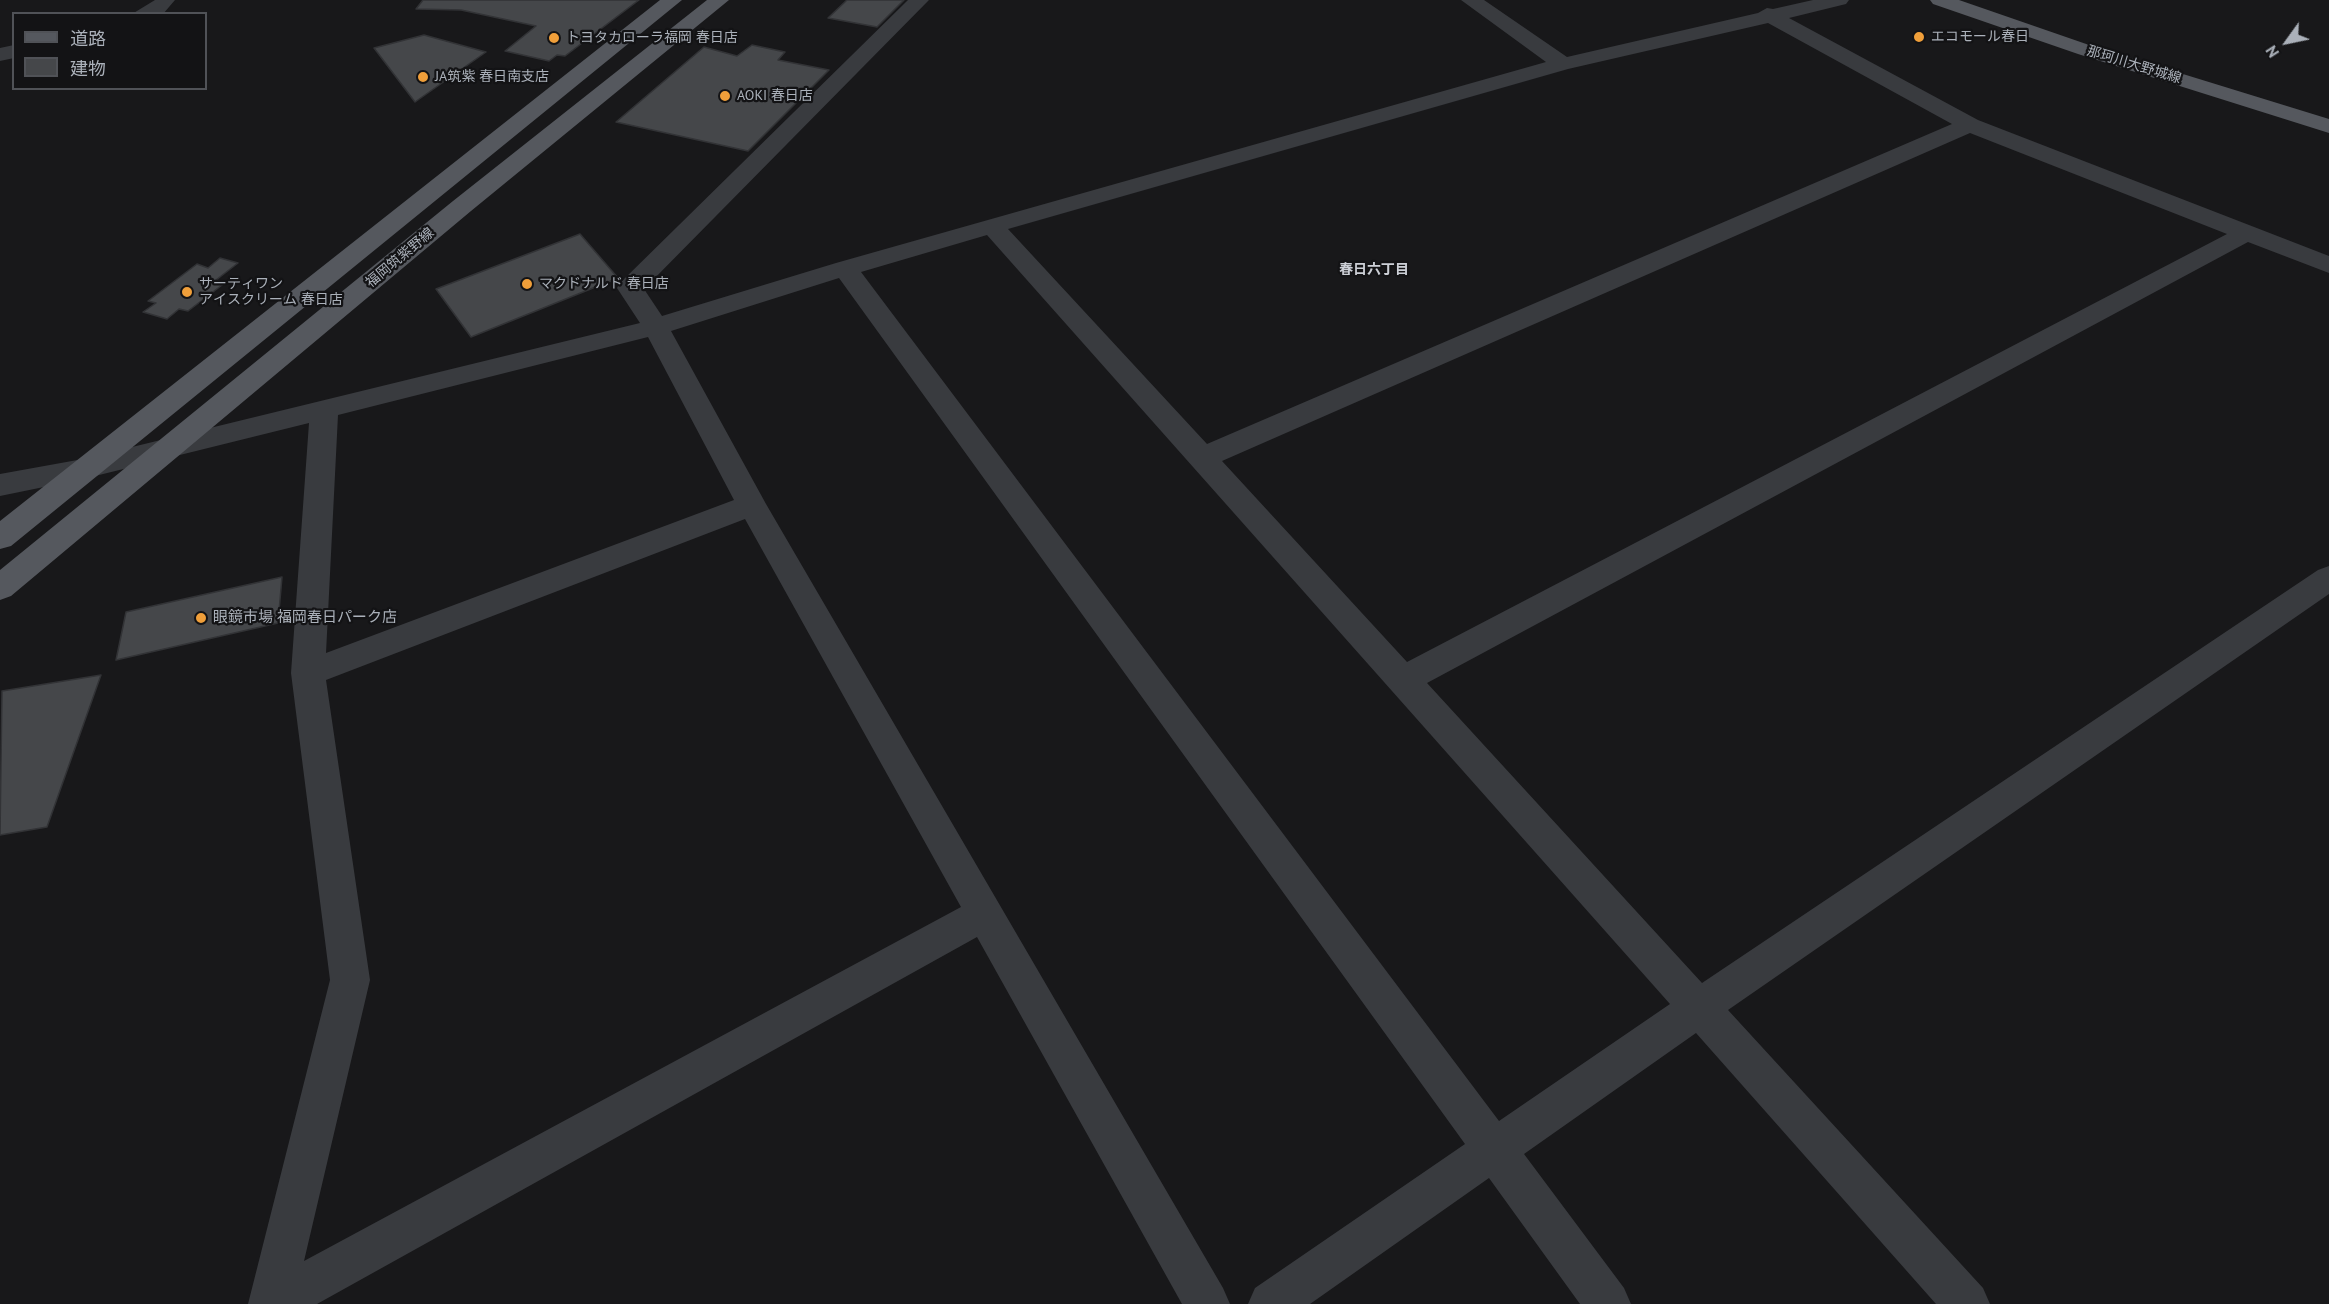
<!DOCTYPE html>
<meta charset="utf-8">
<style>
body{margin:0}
#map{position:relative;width:2329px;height:1304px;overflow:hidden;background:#18181a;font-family:"PT Sans","Noto Sans JP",sans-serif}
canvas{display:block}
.legend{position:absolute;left:12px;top:12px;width:195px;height:78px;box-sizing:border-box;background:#131315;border:2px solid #505257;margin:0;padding:8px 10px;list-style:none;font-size:18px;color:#abb1ba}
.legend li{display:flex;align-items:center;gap:12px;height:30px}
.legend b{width:30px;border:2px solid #505257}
.north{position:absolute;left:2257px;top:12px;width:60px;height:60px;-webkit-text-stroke:4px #131315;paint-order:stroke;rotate:237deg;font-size:16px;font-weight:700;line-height:24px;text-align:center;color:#abb1ba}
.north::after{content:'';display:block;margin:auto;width:21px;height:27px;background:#abb1ba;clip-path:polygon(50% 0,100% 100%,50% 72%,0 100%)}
</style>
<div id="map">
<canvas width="2329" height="1304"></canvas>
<ul class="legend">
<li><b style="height:8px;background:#55585e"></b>道路</li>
<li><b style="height:16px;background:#45474a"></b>建物</li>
</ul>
<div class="north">N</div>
</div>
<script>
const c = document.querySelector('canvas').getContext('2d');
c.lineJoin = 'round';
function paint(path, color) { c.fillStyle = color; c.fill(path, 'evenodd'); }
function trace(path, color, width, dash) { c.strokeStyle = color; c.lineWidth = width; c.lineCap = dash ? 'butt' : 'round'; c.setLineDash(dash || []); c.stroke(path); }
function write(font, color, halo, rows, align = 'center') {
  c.font = font + ' "PT Sans","Noto Sans JP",sans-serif'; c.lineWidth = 4.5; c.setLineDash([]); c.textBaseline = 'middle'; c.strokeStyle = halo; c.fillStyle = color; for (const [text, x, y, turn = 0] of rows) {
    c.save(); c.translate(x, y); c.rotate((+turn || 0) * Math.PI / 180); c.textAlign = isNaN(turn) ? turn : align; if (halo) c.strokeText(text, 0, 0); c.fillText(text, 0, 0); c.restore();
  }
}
const building = new Path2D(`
 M423,0H639L565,56L557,55L549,61L505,51L536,26L461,10L416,9Z
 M847,0H904L877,27L828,18Z
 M424,35L486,52L415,102L374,48Z
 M752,45L785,52L778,60L829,70L748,151L616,122L704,47L737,56Z
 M580,234L618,278L471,337L436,289Z
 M220,258L238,263L216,280L226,282L188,311L179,309L167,319L143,312L156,303L148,301L197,264L208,268Z
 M282,577L278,623L116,660L126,612Z
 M101,675L47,827L0,835L2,691Z`);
paint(building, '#45474a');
trace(building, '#323336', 1.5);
paint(new Path2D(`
 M155,0H175L163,14H132Z
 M908,0H929L644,289L662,316L836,263L1546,62L1461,0H1484L1567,57L1758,13L1767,8L1773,9L1813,0H1849L1846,4L1789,18L1978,120L2329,256V273L2248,242L1427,683L1702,983L2318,570L2329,566V594L1728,1010L1983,1288L1990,1304H1936L1696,1033L1524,1154L1624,1288L1631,1304H1580L1489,1178L1310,1304H1248L1255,1288L1465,1144L839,278L671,331L766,504L1223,1288L1230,1304H1182L977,937L317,1304H248L330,980L291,673L309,423L83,479L0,496V474L83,459L640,323L617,288L621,282ZM1768,23L1952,124L1207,444L1008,229L1568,69ZM1970,133L2227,234L1407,662L1222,461ZM987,235L1670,1004L1499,1121L861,272ZM648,337L734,500L326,653L338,415ZM745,519L961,907L304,1261L370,980L326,680Z
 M14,45V58L0,61V48Z`), '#393b3f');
paint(new Path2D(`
 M660,0H682L11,546L0,549V521Z
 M707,0H729L471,211L11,596L0,600V570L453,201Z
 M1930,0H1959L2092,46L2329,119V133L2078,54L1933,4Z`), '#55585e');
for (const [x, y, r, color] of [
 [1919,37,6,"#f09f3a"],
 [554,38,6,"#f09f3a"],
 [423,77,6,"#f09f3a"],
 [725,96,6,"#f09f3a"],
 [527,284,6,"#f09f3a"],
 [187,292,6,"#f09f3a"],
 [201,618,6,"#f09f3a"]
]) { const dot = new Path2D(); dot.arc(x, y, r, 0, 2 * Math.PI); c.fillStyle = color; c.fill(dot); trace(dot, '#131315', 2); }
write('14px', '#abb1ba', '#131315', [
 ["エコモール春日",1931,37],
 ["トヨタカローラ福岡 春日店",566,38],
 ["JA筑紫 春日南支店",435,77],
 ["AOKI 春日店",737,96],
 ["サーティワン",199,284],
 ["アイスクリーム 春日店",199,300],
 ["マクドナルド 春日店",539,284]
], 'left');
write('14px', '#abb1ba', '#131315', [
 ["那珂川大野城線",2134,65,17],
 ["福岡筑紫野線",400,258,-40]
]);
write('bold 14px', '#cccfd6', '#131315', [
 ["春日六丁目",1374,270]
]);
write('15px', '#abb1ba', '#131315', [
 ["眼鏡市場 福岡春日パーク店",213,618]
], 'left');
</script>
